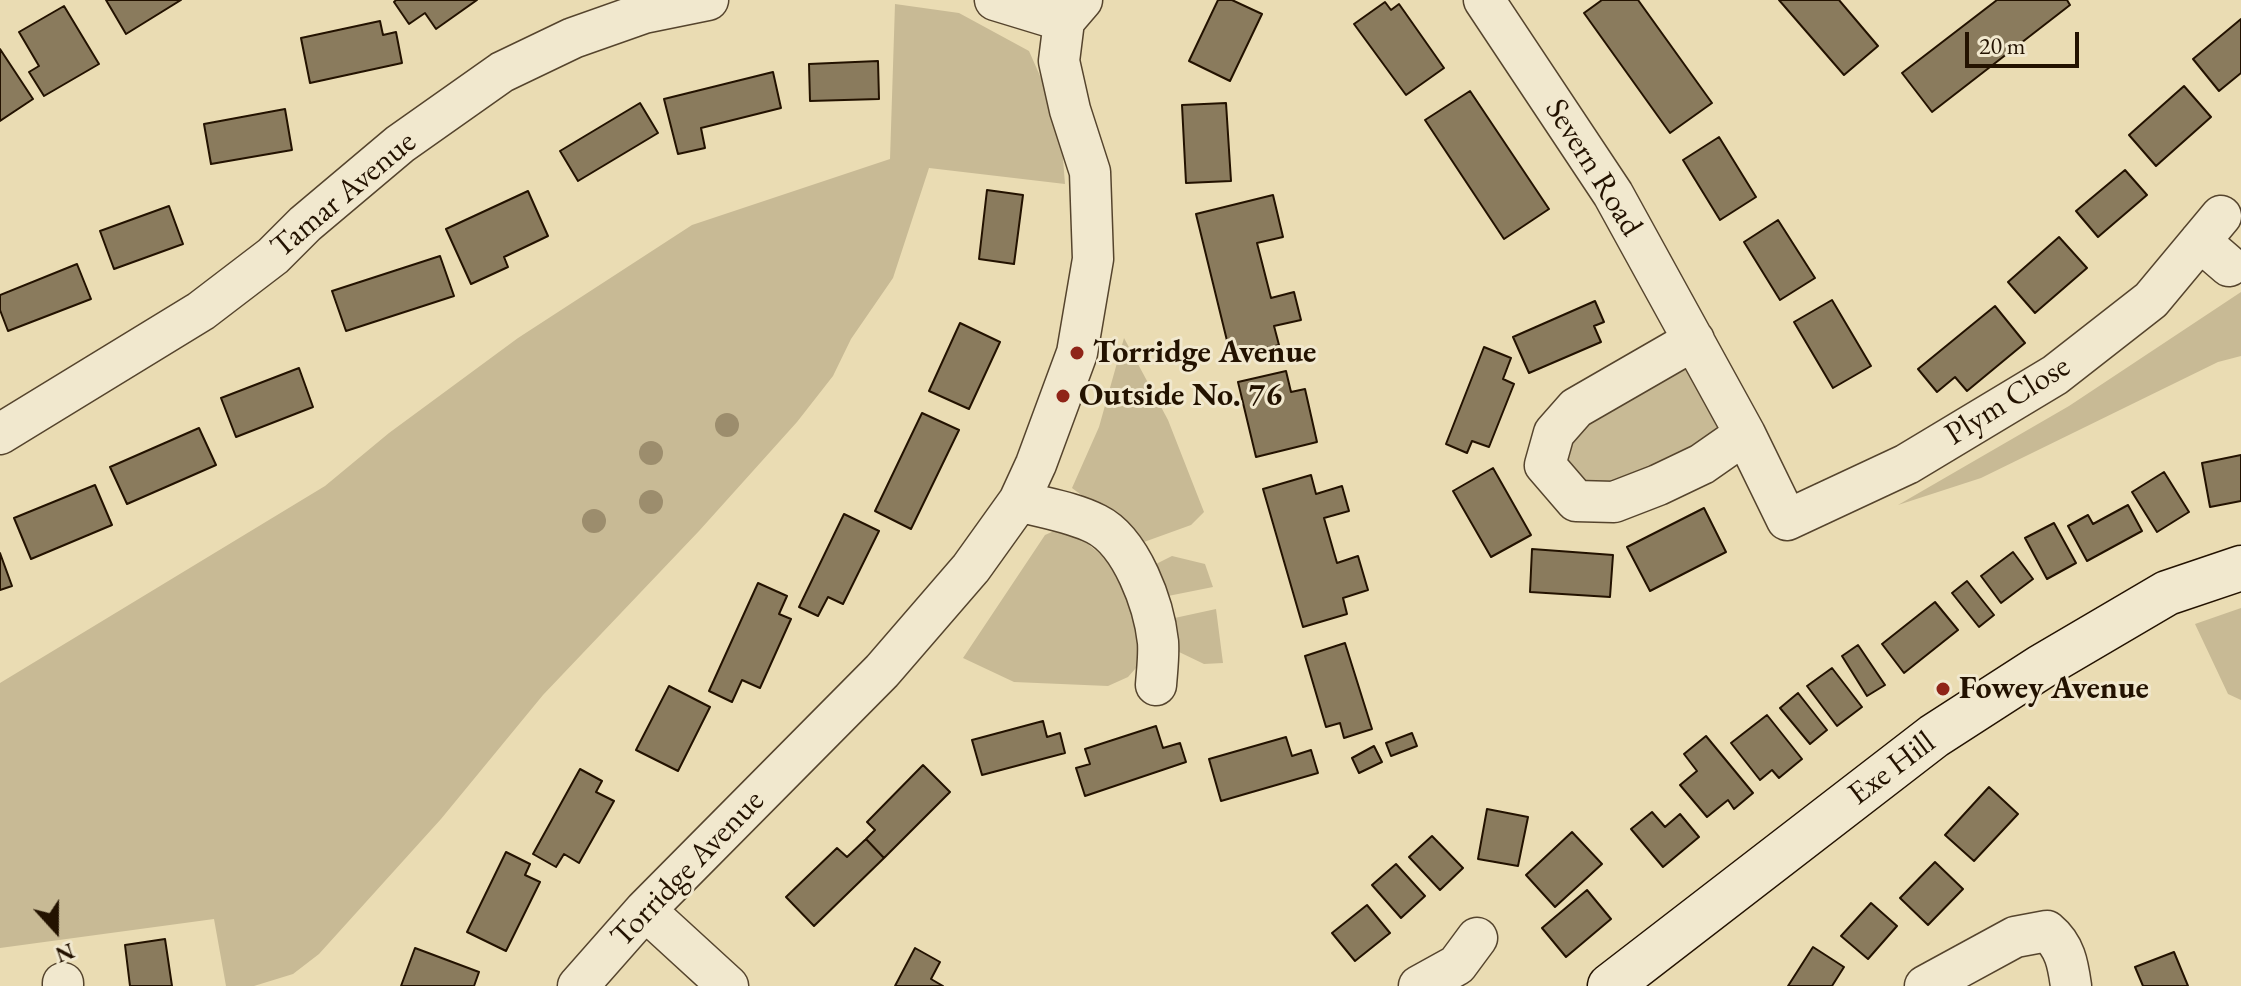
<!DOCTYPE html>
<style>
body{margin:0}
#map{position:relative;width:2241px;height:986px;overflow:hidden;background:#eadcb3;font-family:"EB Garamond",serif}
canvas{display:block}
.north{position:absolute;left:16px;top:890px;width:80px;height:80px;-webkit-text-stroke:6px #f1e8ce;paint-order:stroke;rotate:159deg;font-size:22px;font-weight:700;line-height:32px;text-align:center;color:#231200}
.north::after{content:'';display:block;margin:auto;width:28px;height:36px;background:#231200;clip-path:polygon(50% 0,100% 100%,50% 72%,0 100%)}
.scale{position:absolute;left:1965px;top:32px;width:114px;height:36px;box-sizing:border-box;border:4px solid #231200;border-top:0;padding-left:10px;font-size:24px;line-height:28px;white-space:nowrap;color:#231200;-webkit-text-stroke:6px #f1e8ce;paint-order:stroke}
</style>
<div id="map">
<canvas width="2241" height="986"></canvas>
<div class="north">N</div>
<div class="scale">20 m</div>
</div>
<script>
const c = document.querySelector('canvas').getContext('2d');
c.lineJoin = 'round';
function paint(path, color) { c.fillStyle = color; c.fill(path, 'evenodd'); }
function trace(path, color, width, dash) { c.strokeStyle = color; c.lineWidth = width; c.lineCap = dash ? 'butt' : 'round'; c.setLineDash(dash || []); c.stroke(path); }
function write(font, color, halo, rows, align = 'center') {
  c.font = font + ' "EB Garamond",serif'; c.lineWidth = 6; c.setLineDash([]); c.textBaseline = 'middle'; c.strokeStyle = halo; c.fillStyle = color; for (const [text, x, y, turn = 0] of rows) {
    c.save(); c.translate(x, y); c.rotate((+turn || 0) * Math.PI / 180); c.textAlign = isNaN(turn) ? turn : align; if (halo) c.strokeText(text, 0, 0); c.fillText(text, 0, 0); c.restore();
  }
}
paint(new Path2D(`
 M895,4L959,13L1029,51L1060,121L1065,184L929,168L893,278L851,339L833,376L797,422L699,531L543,695L441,819L319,954L293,974L254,986H226L214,919L0,948V683L325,486L389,433L518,338L692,225L890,159Z
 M2241,292V356L2218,362L1981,478L1898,505L2069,406Z
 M1124,338L1168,420L1204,512L1191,525L1144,542L1072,488L1099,427Z
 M1694,340L1745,434L1576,501L1554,433Z
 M1054,531L1077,535L1100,554L1125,582L1142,624L1143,660L1128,677L1108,686L1014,682L963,658L1045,535Z
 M1172,556L1205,564L1213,587L1168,596L1156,564Z
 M2241,608V700L2228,694L2195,624Z
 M1216,609L1223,663L1204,664L1177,651L1170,619Z`), '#c8ba95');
const building = new Path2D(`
 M106,0H181L126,34Z
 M396,0H477L436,29L425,13L409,24L394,2Z
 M1218,0H1232L1262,14L1230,81L1189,61Z
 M1602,0H1638L1712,103L1670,133L1584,13Z
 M1779,0H1839L1878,46L1844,75Z
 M1997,0H2067L2070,5L1932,112L1902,73Z
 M1385,2L1391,10L1399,4L1444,68L1406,95L1354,24Z
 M64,6L99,64L44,96L29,72L39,66L19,32Z
 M2241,19V73L2219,91L2193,59Z
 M380,21L383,35L396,32L402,63L310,83L301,38Z
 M0,49L33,99L0,121Z
 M878,61L879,99L810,101L809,64Z
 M773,72L781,108L701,128L705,148L678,154L664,99Z
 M2184,86L2211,117L2156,166L2129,135Z
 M1470,91L1549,209L1504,239L1425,120Z
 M640,103L658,133L578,181L560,151Z
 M1226,103L1231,181L1186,183L1182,105Z
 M285,109L292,150L211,164L204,124Z
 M1719,137L1756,197L1720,220L1683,160Z
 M2125,170L2147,195L2098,237L2076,211Z
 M987,190L1023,195L1014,264L979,259Z
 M528,191L548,236L504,257L508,267L471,284L446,229Z
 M1273,195L1283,237L1257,243L1271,298L1294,292L1301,320L1274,326L1279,345L1231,357L1196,214Z
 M169,206L183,244L114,269L100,231Z
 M1778,220L1815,278L1780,300L1744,242Z
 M2059,237L2087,268L2035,313L2008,282Z
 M440,256L454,296L346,331L332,291Z
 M77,264L91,299L8,331L0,310V295Z
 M1832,300L1871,366L1833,388L1794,322Z
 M1595,301L1604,322L1594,326L1601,342L1529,373L1513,337Z
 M1995,306L2025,343L1967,391L1955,377L1937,392L1918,369Z
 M960,323L1000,342L969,409L929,391Z
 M1484,347L1511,358L1503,379L1514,384L1489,447L1472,441L1467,453L1446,444Z
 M299,368L313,407L236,437L221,398Z
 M1286,371L1291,392L1305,389L1317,442L1256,457L1238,382Z
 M922,413L959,430L911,529L875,511Z
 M199,428L216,465L127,504L110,467Z
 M2241,455V501L2210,507L2202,463Z
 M1493,468L1531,535L1491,557L1453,491Z
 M2164,472L2189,512L2157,532L2132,492Z
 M1311,475L1316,494L1342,486L1349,511L1324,518L1337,563L1358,556L1368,590L1343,598L1347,614L1303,627L1263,489Z
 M95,485L112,525L31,559L14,518Z
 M2128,505L2142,531L2087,561L2068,526L2088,515L2093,524Z
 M1704,508L1726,552L1650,591L1627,547Z
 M844,514L879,531L843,604L828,597L818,616L799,607Z
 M2054,523L2076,563L2047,579L2025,538Z
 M1532,549L1613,555L1610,597L1530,592Z
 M2013,552L2033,579L2001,603L1981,576Z
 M0,553L12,586L0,590Z
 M1967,581L1994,615L1979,627L1952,593Z
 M758,583L787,596L779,614L791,619L760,688L742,680L732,702L709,691Z
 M1935,602L1958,630L1904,673L1882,644Z
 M1345,643L1372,729L1344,738L1340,723L1326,727L1305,656Z
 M1858,645L1885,685L1867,696L1842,656Z
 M1832,668L1862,707L1837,726L1807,686Z
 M669,686L710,707L678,771L636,750Z
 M1798,693L1827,730L1810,744L1780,708Z
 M1767,715L1802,759L1779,778L1772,770L1760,780L1731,743Z
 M1043,721L1047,737L1060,733L1065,753L982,775L972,740Z
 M1156,726L1163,748L1180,743L1186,762L1085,796L1076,768L1090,764L1085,749Z
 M1412,733L1417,746L1391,756L1386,743Z
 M1706,736L1753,793L1734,809L1728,800L1707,817L1680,785L1697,771L1684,754Z
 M1286,737L1292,756L1311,750L1318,773L1221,801L1209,759Z
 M1374,746L1382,762L1359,773L1352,758Z
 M923,765L950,792L884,858L866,839L875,830L867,822Z
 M580,769L602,781L596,792L614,801L579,863L564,854L556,867L533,854Z
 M1989,787L2018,814L1974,861L1945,835Z
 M1487,809L1528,817L1518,866L1478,859Z
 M1652,812L1665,827L1680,814L1699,837L1663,867L1631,829Z
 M1572,832L1602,864L1555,907L1526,875Z
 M1432,836L1463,868L1440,890L1409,857Z
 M866,839L884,858L814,926L786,897L837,848L847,857Z
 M506,852L530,864L525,875L540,882L506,951L467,932Z
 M1935,862L1963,889L1928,925L1900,898Z
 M1396,864L1425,896L1401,918L1372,885Z
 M1587,890L1611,919L1566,957L1542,928Z
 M1871,903L1897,926L1868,959L1841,936Z
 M1367,905L1390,933L1355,961L1332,933Z
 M165,939L172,986H130L125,945Z
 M1813,947L1844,967L1832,986H1788Z
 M415,948L479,972L474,986H401Z
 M915,948L940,962L931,979L943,986H895Z
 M2174,952L2188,986H2143L2135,967Z`);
paint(building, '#8a7b5d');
trace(building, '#231200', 2);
const street = new Path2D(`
 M995,0L1064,21
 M1484,0L1613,194L1745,434L1787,520L1907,464L2055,375L2151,300L2221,216
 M2200,241L2229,266
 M1694,340L1576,408L1554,433L1545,465L1576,501L1614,502L1658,485L1702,464L1745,434
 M0,434L201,311L273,256L305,224L400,144L502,72L573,38L644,13L708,0
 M1019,501C1044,508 1073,512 1096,524C1132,542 1154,605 1158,642C1159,656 1157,671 1156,685
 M645,910L728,986
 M63,983V986
 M578,986L645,910L882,671L971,568L1019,501L1036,464L1077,353L1093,259L1090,172L1070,110L1059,61L1064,21L1082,0
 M1419,986L1457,965L1477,938
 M1925,986L2015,937L2047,931C2065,946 2068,964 2071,986`);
const secondary = new Path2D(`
 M1610,986L1934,736L2041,667L2167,593L2241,568`);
trace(street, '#55442d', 43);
trace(secondary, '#231200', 47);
trace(street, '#f1e8ce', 40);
trace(secondary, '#f1e8ce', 44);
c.fillStyle = '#9c8d6d';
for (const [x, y] of [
 [727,425],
 [651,453],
 [651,502],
 [594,521]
]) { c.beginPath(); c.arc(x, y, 12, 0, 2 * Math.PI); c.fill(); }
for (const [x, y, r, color] of [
 [1077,353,8,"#8f2418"],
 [1063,396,8,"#8f2418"],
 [1943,689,8,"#8f2418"]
]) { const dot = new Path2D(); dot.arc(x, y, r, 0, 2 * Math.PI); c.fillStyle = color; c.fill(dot); trace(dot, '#f1e8ce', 3); }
write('32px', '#231200', '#f1e8ce', [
 ["Severn Road",1593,168,58],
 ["Tamar Avenue",344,195,-40],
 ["Plym Close",2008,401,-32],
 ["Exe Hill",1892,769,-37],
 ["Torridge Avenue",688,869,-46]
]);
write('bold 32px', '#231200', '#f1e8ce', [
 ["Torridge Avenue",1093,353],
 ["Outside No. 76",1079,396],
 ["Fowey Avenue",1959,689]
], 'left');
</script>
